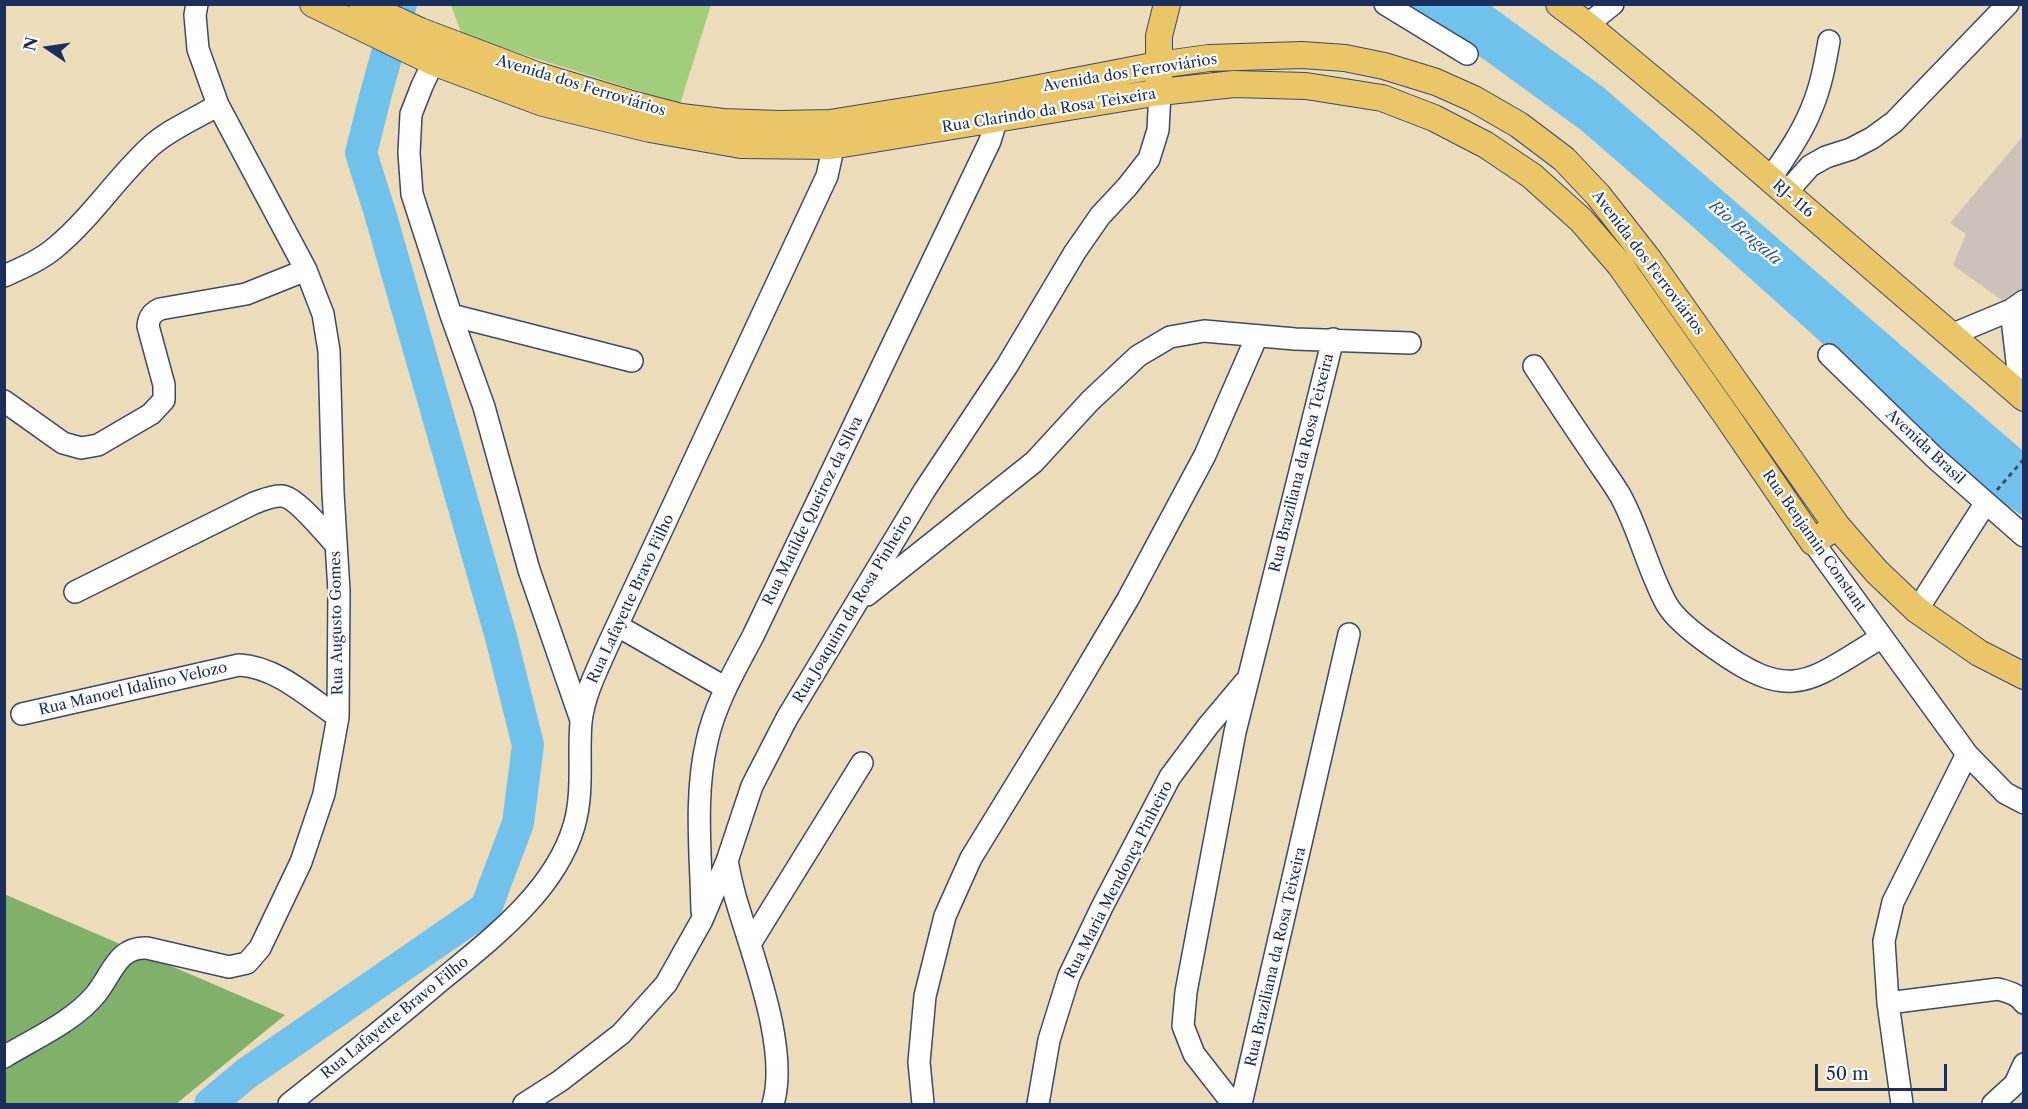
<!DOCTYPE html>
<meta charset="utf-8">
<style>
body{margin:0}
#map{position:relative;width:2028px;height:1109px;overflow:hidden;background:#eddcba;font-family:"Libre Caslon Text",serif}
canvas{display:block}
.frame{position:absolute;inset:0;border:6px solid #1b2f5e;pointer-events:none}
.north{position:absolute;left:18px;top:18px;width:60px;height:60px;-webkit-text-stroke:4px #fff;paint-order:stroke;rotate:283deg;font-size:16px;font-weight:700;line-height:24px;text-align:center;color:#1b2f5e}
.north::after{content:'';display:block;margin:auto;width:21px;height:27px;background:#1b2f5e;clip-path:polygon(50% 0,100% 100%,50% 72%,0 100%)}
.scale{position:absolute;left:1815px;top:1064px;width:132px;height:27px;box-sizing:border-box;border:3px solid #1b2f5e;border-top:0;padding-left:8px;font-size:18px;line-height:21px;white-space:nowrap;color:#1b2f5e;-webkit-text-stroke:4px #fff;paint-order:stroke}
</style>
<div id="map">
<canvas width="2028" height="1109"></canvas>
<div class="frame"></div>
<div class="north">N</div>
<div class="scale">50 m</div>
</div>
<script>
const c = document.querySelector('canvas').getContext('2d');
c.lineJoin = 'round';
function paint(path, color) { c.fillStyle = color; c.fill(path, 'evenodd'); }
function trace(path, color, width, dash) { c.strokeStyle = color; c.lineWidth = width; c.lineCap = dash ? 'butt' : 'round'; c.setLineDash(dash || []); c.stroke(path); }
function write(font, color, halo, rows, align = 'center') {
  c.font = font + ' "Libre Caslon Text",serif'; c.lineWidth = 4.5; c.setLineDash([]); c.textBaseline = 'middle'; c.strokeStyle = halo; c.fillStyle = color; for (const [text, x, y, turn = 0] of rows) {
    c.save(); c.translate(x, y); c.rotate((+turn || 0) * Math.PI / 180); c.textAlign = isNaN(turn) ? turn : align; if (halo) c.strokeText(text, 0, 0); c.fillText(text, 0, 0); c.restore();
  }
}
paint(new Path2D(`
 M2023,136L2024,310L2021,314L1953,265L1966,234L1950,223Z`), '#ccc2b9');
paint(new Path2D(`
 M451,5H711L680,104L462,35Z`), '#a2cd7a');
paint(new Path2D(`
 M4,894L285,1015L176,1104H5Z`), '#81b06a');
paint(new Path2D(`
 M1409,5H1490L1603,87L2023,451V516L2005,504L1942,451L1693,227L1581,130Z`), '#70c2ec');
trace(new Path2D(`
 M210,1104L247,1073L486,908L518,823L528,745L501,637L380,213L361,153L375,97L401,4`), '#70c2ec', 32);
const minor = new Path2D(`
 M1385,4L1467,54
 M1587,25L1613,4
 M439,50L422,86L411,114L409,153L412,194L451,315L484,407L529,570L581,720
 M1770,179C1785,157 1801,135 1811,110C1821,87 1825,64 1829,41
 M1786,193L1810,166L1826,157L1851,149L1872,138L1894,122L2008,4
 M4,276C22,268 41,260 56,247C92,217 117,177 151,146C170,129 197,118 218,105
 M2011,310L2021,396
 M451,315L632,361
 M1951,335L2011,310L2024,301
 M1829,355L1934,457L2024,536
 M1534,366C1553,395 1572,424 1592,453C1601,467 1611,480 1620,495C1639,529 1647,568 1666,603C1675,620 1700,638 1716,649C1793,704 1809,681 1882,637
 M4,401L63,443L81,448L98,445L151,414L164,400V385L148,326C149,317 152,313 160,309L246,294L306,270
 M1813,542L1967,754L2005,793L2024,803
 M75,592L254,503C263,500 273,495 282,496C296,497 325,533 335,544
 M867,595L1034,462L1090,401L1138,356L1170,337L1204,331L1295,339L1410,343
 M1917,610L1985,504
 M618,626L726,688
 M22,714L239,665C277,667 308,697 338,717
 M727,861C730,876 733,891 738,906C754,960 789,1050 773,1104
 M702,911C701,855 694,796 707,741C715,704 735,670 753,636L990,141L1001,105
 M750,944L862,763
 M1888,1003L1998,989C2008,992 2018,994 2024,1003
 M4,1057C35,1038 73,1022 96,994C112,974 118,946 147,948L229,967L247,963L260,948L301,862L324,794L338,717L339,591L333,493L329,351L323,314L306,270L218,105L198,49L195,15L197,4
 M289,1104C337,1066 386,1027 433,987C486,943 554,894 574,826C584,792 578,757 581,722C584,695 597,670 608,645L827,176L831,158L830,130
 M524,1104L560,1081L621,1034L666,984L702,920L727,861L752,786L787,718L924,491L1007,366L1075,252L1100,216L1127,187L1149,159L1158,130L1160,92
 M923,1104L919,1062L925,996L945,916L971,858L1068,700L1128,599L1205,455L1257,336
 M1038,1104L1049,1040L1069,976L1102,907L1170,777L1208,726L1245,682
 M1233,1104L1194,1054L1183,1026L1186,992L1235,732L1333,339
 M1241,1104L1349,634
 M1902,1104L1888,1003L1884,941L1893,902L1967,754
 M1993,1104L2015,1084L2024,1064`);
const major = new Path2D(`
 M313,4L433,62L543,103L650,129L741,145L831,146L1160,92L1234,84L1306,86L1382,98L1434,118L1486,145L1532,176L1581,220L1620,265L1726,415L1813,542L1837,526
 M362,4L420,31L539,76L628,103L681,117L723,122L779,124L830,123L1003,95L1158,65L1209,58L1302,55L1345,58L1384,66L1436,82L1474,99L1519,125L1564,159L1598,195L1649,260L1837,526L1877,572L1917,610L1979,653L2024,676
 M1559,4L1587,25L1704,122L2024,398
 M1159,80V36L1167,4`);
trace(minor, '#3a496c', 24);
trace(major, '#3a496c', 28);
trace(new Path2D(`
 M1997,490L2024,459`), '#3a496c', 3, [4.5, 4.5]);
trace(minor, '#fff', 21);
trace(major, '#eac669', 26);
write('15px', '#1b2f5e', '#fff', [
 ["Avenida dos Ferroviários",1130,73,-9],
 ["Avenida dos Ferroviários",581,86,17],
 ["Rua Clarindo da Rosa Teixeira",1049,111,-9],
 ["RJ- 116",1793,199,41],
 ["Avenida dos Ferroviários",1648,263,53],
 ["Avenida Brasil",1925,447,43],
 ["Rua Braziliana da Rosa Teixeira",1302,463,-76],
 ["Rua Matilde Queiroz da SIlva",813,511,-64],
 ["Rua Benjamin Constant",1814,541,55],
 ["Rua Lafayette Bravo Filho",631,599,-65],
 ["Rua Joaquim da Rosa Pinheiro",853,609,-59],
 ["Rua Augusto Gomes",337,623,-91],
 ["Rua Manoel Idalino Velozo",133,689,-13],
 ["Rua Maria Mendonça Pinheiro",1119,880,-63],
 ["Rua Braziliana da Rosa Teixeira",1276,957,-77],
 ["Rua Lafayette Bravo Filho",395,1018,-39]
]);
write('italic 16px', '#355b89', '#fff', [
 ["Rio Bengala",1745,233,41]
]);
</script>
